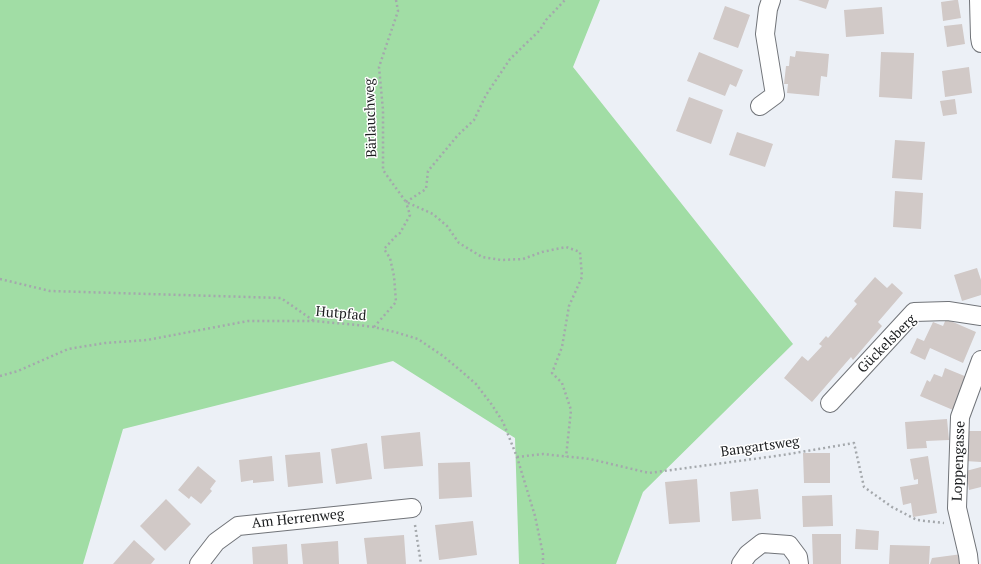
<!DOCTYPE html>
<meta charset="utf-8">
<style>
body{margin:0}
canvas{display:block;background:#ecf0f6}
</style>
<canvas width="981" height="564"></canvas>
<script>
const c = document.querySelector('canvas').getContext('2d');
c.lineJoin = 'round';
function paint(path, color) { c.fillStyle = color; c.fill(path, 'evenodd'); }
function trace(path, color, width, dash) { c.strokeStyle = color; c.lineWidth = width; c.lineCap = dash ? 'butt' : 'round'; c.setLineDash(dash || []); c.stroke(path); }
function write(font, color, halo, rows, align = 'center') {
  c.font = font + ' "PT Serif",serif'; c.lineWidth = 3; c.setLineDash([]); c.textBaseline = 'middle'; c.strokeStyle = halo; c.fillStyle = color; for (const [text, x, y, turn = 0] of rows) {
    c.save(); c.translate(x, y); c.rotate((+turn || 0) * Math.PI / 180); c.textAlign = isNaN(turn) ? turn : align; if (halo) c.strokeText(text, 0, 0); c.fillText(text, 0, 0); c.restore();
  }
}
paint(new Path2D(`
 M0,0H600L573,67L793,344L643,492L616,564H519L515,438L393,361L123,429L83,564H0Z`), '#a1dda5');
paint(new Path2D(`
 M798,0H829L826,9Z
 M955,0H958L961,18L943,21L941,2Z
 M725,6L750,15L738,48L713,39Z
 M882,7L884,34L846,37L844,10Z
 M962,24L965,44L947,47L944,26Z
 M796,51L829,54L827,77L821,76L819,96L787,93L788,84H784L786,66H789L790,56L795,57Z
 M699,52L743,70L736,87L730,84L725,96L687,81Z
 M881,52L914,53L912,99L879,97Z
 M969,67L972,93L945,97L942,71Z
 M689,97L723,110L711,144L676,131Z
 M955,99L957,114L943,116L940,101Z
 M737,132L773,144L765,167L729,155Z
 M895,140L925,142L922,180L892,178Z
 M895,191L923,193L921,229L893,227Z
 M977,268L981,280V295L962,301L954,275Z
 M875,277L887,288L892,283L903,293L878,322L882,326L853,360L851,357L812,402L784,378L802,356L808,361L822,346L819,344L826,336L828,338L857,304L854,301Z
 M946,319L976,332L963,363L930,348L925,360L910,353L917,338L924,341L933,322L943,326Z
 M945,368L967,377L953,410L920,396L927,380L930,382L934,374L942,377Z
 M947,419L949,440L926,441L927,448L907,449L905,422Z
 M966,431H981V462L965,461Z
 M420,432L423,466L384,469L381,436Z
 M367,443L372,479L336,484L331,449Z
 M320,452L323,483L288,487L285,455Z
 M803,453H830V483H804Z
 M272,456L274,481L253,483V480L241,482L239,460Z
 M928,456L937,513L913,517L911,503L903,505L900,487L918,484V479L914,480L910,459Z
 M470,462L472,497L439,499L438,463Z
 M198,466L216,481L210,489L212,491L201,504L191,496L189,499L178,490Z
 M981,467V487L969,490L966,471Z
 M697,479L700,522L669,524L665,482Z
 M758,489L761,519L732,521L730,492Z
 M832,495L833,526L803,527L802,496Z
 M166,499L191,524L165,551L140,526Z
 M473,521L477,555L439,560L435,525Z
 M856,529L879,531L878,550L855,549Z
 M812,534H841V564H813Z
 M404,535L406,564H367L364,538Z
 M134,540L155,559L151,564H113Z
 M338,541L339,564H303L301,544Z
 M287,544L288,564H253L252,547Z
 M890,545L930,546L929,564H889Z
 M962,554L964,564H930L932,558Z`), '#d1c9c7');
const minor = new Path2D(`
 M979,0L980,37L981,43
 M760,106L775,95L765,34L768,9L771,0
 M830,403L914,312L948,311L981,316
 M199,564L216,542L238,526L412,508
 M741,564L748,554L762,543L789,545L798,557L799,564
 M969,564L968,555L957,508L960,417L981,360`);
trace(minor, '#717479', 20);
trace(new Path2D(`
 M396,0L398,11L379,67L383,110V170L406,202L433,214L447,226L459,243L482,257L501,260L523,259L542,252L566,247L580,252L582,277L569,306L562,347L552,373L562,383L571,410L566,457
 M406,202L426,189L428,171L458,135L474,120L486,95L510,59L540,30L546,20L565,0
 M0,279L50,291L281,298L314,321
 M374,327L396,302L394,276L390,258L384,249L396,236L400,233L410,215L406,202
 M0,376L18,371L68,349L105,343L147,340L248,321H314L357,325L374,327L395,332L418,339L443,356L460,370L476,384L492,405L503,422L517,457L535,516L543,554V564
 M517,457L543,454L590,459L649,473L783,455L854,443L864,487L892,507L917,520L944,523
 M415,525L421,564`), '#a4a8ac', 2.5, [2, 3]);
trace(minor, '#fff', 18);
write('14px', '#1b1d1f', '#fff', [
 ["Bärlauchweg",371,118,-92],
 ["Hutpfad",341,314,5],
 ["Gückelsberg",887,344,-45],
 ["Bangartsweg",760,447,-8],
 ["Loppengasse",959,461,-88],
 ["Am Herrenweg",298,519,-6]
]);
</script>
